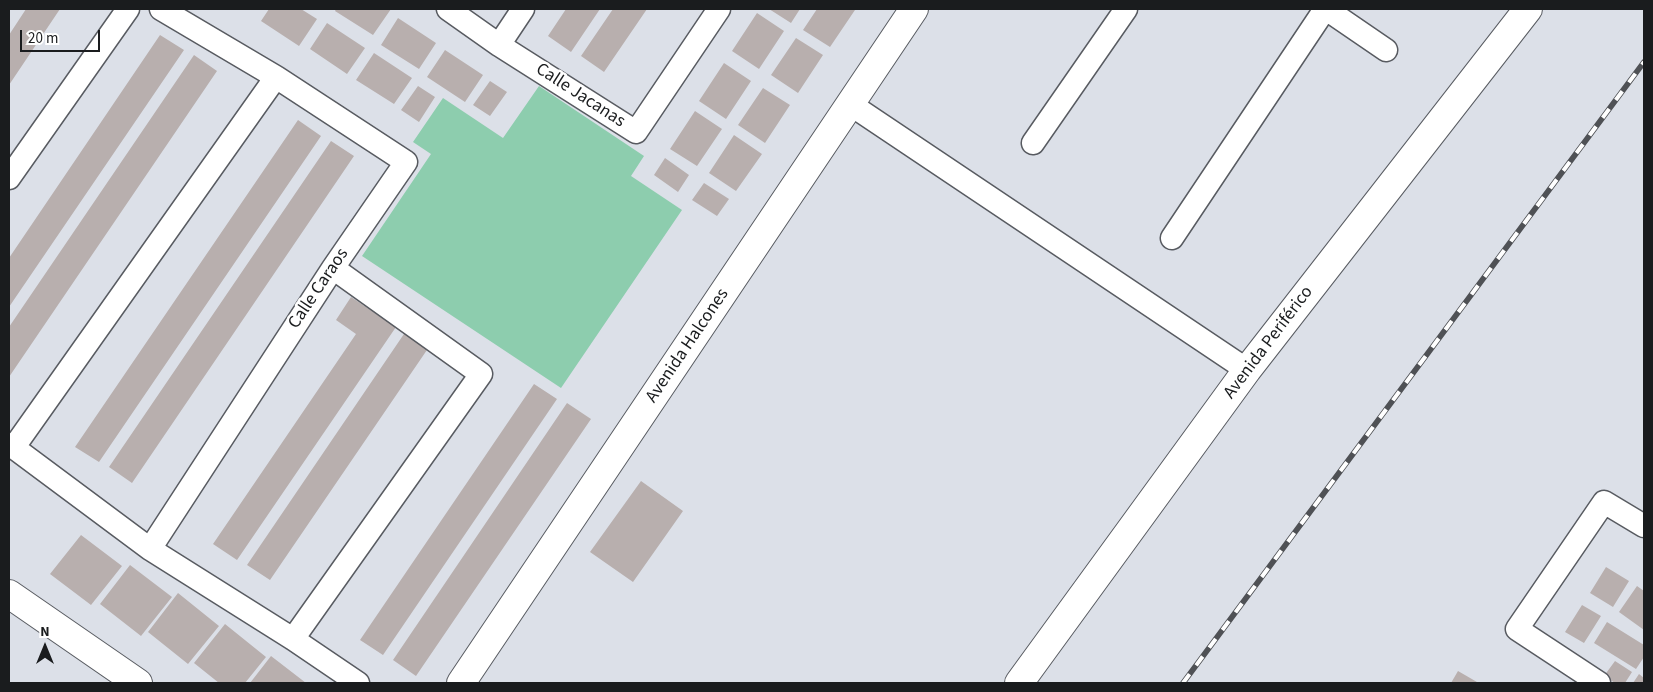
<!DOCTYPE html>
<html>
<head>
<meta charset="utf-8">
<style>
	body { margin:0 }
	#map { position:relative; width:1653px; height:692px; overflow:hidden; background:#dce0e8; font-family:"Source Sans 3",sans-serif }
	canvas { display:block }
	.frame { position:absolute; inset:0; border:10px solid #1a1c1e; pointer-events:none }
	.north { position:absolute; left:20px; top:622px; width:50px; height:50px; -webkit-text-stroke:4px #fff; paint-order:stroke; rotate:0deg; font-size:14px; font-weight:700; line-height:20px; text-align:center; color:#1a1c1e }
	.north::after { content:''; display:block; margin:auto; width:18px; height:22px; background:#1a1c1e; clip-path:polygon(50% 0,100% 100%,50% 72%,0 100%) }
	.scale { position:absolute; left:20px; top:30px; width:80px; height:22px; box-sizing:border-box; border:2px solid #1a1c1e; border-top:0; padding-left:6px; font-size:15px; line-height:18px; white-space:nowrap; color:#1a1c1e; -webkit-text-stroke:4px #fff; paint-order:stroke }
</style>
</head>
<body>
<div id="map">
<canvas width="1653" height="692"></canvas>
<div class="frame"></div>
<div class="north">N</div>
<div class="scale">20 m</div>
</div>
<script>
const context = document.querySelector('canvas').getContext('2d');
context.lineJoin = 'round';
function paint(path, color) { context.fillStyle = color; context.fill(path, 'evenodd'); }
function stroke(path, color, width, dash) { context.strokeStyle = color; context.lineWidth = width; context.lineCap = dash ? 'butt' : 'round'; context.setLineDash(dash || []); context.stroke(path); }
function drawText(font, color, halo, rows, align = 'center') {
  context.font = font + ' "Source Sans 3",sans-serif'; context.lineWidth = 5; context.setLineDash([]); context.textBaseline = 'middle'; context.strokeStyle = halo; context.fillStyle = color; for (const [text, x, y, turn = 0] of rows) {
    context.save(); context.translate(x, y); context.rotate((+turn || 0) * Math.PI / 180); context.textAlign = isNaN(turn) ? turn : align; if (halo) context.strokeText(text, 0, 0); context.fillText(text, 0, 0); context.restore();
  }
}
const green = new Path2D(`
	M 539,86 L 644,156 L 631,176 L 682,210 L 561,388 L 362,256 L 431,154 L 413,142 L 443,98 L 503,138 Z`);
const building = new Path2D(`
	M 26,9 L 60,9 L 9,85 L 9,35 Z
	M 269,9 L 301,9 L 317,19 L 299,46 L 261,21 Z
	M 336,9 L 391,9 L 373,35 L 335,11 Z
	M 566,9 L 600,9 L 571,52 L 548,36 Z
	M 613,9 L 647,9 L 604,72 L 581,56 Z
	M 769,9 L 800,9 L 791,23 Z
	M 817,9 L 853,9 L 855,10 L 830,47 L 803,30 Z
	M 757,13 L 784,31 L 759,69 L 732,51 Z
	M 398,18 L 436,43 L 419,69 L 381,45 Z
	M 327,23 L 365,48 L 347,74 L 310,49 Z
	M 160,35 L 184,50 L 9,307 L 9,258 Z
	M 796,38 L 823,55 L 798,93 L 771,75 Z
	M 445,50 L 483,75 L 465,102 L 427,77 Z
	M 374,53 L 412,78 L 394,104 L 356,80 Z
	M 194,55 L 217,71 L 9,377 L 9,327 Z
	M 724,63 L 751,81 L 726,119 L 699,101 Z
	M 490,81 L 507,92 L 490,116 L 473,105 Z
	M 418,86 L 435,97 L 419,122 L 401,110 Z
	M 763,88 L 790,105 L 765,143 L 738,125 Z
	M 695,111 L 722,129 L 697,166 L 670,149 Z
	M 298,120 L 321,136 L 99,462 L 75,447 Z
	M 734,135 L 762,154 L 736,191 L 709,173 Z
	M 331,141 L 354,156 L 132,483 L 109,467 Z
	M 665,158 L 689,175 L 678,192 L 654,175 Z
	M 704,183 L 729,199 L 717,216 L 692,200 Z
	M 351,297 L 396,327 L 237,560 L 213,544 L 356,334 L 336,320 Z
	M 406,331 L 429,347 L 270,580 L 247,565 Z
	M 534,384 L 557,399 L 383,655 L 360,640 Z
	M 567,403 L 591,419 L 416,676 L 393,660 Z
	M 641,481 L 683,511 L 633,582 L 590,552 Z
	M 81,535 L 122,566 L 91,605 L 50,574 Z
	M 130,565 L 172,597 L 141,636 L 100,604 Z
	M 1606,567 L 1629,581 L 1613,607 L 1590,593 Z
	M 1637,586 L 1644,591 L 1644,630 L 1619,612 Z
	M 178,593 L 219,626 L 188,664 L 148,632 Z
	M 1582,605 L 1601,616 L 1584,643 L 1565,632 Z
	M 1607,622 L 1644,645 L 1644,657 L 1636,669 L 1594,643 Z
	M 225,624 L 266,657 L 245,683 L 219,683 L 194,663 Z
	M 271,656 L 306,683 L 250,683 Z
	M 1615,661 L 1632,672 L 1625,683 L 1615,683 L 1604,676 Z
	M 1458,671 L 1477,682 L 1476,683 L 1451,683 Z
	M 1639,674 L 1644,678 L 1644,683 L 1633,683 Z`);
const minor = new Path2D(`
	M 448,9 L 499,45 L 636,132 L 719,9
	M 1326,9 L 1386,50
	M 499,45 L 523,9
	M 850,104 L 1247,370
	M 1033,143 L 1126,9
	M 9,178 L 128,9
	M 1172,238 L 1325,9
	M 9,444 L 150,549 L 293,639 L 358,683
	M 14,447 L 276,77
	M 150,549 L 333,268 L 406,162 L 276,77 L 161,9
	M 293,639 L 481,374 L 333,268
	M 1599,683 L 1517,629 L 1604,502 L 1644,526`);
const secondary = new Path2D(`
	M 9,594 L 138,683
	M 461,683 L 914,9
	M 1019,683 L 1247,370 L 1528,9`);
const rail = new Path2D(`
	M 1183,683 L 1644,62`);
const streetNames = [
	["Calle Jacanas",580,96,33],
	["Calle Caraos",319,289,-56],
	["Avenida Periférico",1269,343,-53],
	["Avenida Halcones",688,346,-56]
];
paint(green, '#8dcdae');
paint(building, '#b8afae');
stroke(minor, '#585b61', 25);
stroke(secondary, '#585b61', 30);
stroke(minor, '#fff', 22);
stroke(secondary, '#fff', 28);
stroke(rail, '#4f5155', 5.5);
stroke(rail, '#fff', 4, [11]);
drawText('18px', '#1a1c1e', '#fff', streetNames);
</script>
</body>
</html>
